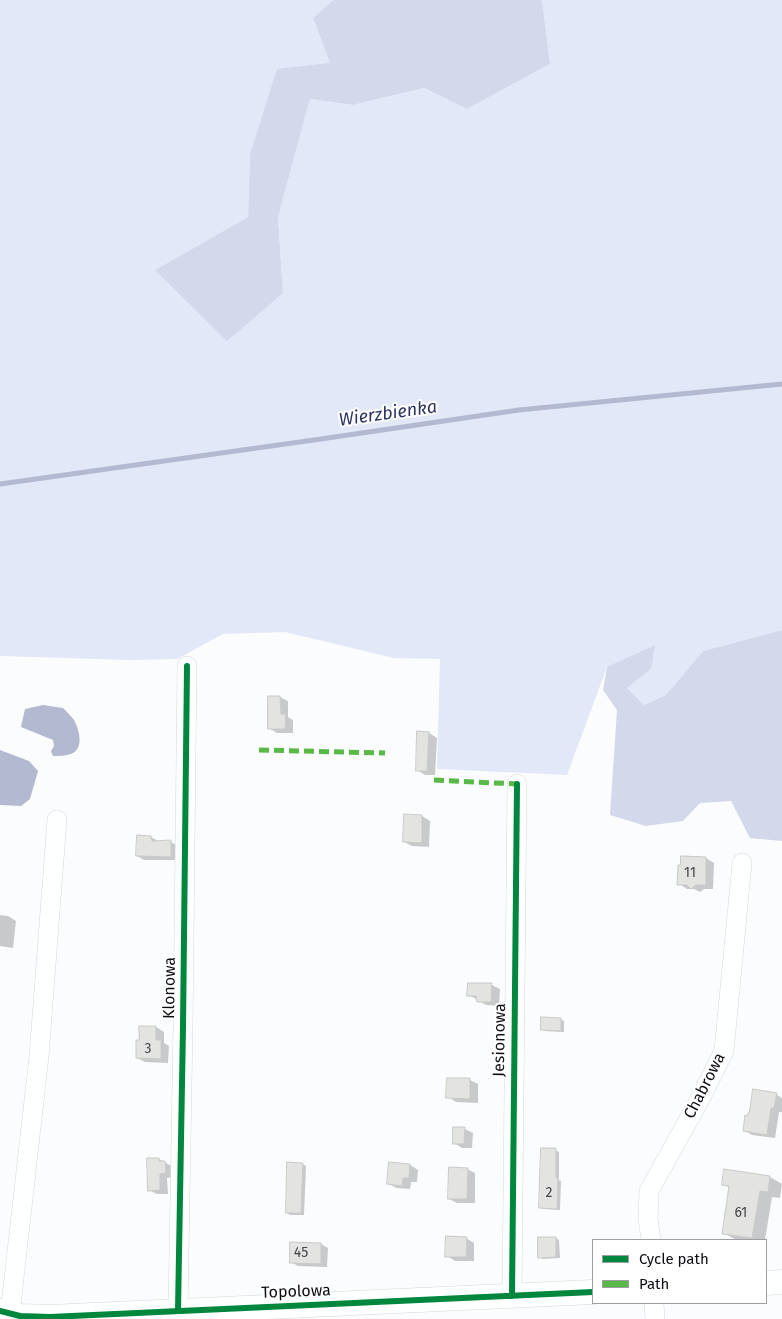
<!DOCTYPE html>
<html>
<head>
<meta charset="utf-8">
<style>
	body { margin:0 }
	#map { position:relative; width:782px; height:1319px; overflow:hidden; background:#fbfcfd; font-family:"Fira Sans",sans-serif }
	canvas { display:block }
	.legend { position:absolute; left:592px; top:1239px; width:175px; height:65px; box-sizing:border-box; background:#fff; border:1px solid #9e9fa1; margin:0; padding:6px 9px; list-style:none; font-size:15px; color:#0d0e13 }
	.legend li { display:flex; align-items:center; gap:10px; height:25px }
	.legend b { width:25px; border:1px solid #9e9fa1 }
</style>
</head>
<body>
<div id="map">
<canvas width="782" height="1319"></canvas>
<ul class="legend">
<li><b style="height:6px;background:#00873e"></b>Cycle path</li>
<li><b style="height:6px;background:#58b947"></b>Path</li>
</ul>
</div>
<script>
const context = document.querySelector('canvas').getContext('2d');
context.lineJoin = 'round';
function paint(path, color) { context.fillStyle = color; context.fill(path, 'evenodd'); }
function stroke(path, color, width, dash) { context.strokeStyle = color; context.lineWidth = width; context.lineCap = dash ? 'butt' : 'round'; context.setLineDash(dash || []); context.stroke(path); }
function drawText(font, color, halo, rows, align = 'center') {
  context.font = font + ' "Fira Sans",sans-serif'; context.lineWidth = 4; context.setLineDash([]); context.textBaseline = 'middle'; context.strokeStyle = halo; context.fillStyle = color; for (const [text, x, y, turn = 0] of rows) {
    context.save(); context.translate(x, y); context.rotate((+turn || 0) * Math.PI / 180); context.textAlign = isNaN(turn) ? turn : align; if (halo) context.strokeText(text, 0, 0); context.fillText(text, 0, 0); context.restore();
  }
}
const green = new Path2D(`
	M 0,0 L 333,0 L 313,18 L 330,63 L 250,155 L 248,217 L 155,270 L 283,293 L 278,217 L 310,99 L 353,105 L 424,88 L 467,109 L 550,64 L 542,0 L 782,0 L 782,630 L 703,651 L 666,695 L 644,705 L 627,688 L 651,669 L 607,667 L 567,775 L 437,769 L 440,659 L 394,658 L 285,632 L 223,634 L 177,659 L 129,660 L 0,656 Z`);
const forest = new Path2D(`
	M 333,0 L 542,0 L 550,64 L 467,109 L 424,88 L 353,105 L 310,99 L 278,217 L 283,293 L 227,341 L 155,270 L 248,217 L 250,155 L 277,69 L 330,63 L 313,18 Z
	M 782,630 L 782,841 L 750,838 L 731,801 L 700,803 L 683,821 L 646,826 L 610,815 L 617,710 L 603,690 L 607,667 L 655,645 L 651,669 L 627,688 L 644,705 L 666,695 L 703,651 Z`);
const water = new Path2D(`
	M 43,705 L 63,708 C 67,712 71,716 74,720 C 79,729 84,747 73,753 C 67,756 59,756 53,756 L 51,751 L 54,746 L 53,740 L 21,727 L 25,709 Z
	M 0,750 L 29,761 L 38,771 L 30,799 L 21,806 L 0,805 Z`);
const shadow = new Path2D(`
	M 269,697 L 280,697 L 288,701 L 288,717 L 293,720 L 293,733 L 277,733 L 269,728 Z
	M 429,733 L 437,738 L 435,775 L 425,775 L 417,770 Z
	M 422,816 L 430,821 L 429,847 L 412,846 L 404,842 Z
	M 151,837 L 158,841 L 171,842 L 178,846 L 178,860 L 144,860 L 137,856 Z
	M 706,858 L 714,863 L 713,889 L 704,889 L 700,892 L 694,889 L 687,889 L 679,884 Z
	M 0,915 L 8,916 L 16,921 L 13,948 L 0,946 Z
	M 492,985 L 500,989 L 499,1006 L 486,1005 L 469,995 Z
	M 561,1019 L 564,1021 L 564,1032 L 545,1031 L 542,1029 Z
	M 156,1027 L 164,1032 L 164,1043 L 169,1046 L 168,1063 L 145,1062 L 137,1058 L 140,1041 Z
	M 448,1079 L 470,1080 L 478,1084 L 478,1103 L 456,1102 L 448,1097 Z
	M 777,1095 L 782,1098 L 782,1112 L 779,1112 L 775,1138 L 752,1135 L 744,1130 L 748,1117 Z
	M 465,1129 L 473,1133 L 472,1148 L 462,1148 L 454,1143 Z
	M 555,1150 L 559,1152 L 559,1180 L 561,1181 L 560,1210 L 544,1209 L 541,1207 Z
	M 149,1159 L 159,1159 L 173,1167 L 173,1177 L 167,1178 L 168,1194 L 157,1194 L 149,1190 Z
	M 302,1164 L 306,1166 L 304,1215 L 290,1215 L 287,1213 Z
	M 410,1165 L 418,1170 L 417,1182 L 411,1182 L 410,1189 L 396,1188 L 388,1183 Z
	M 467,1169 L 475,1173 L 475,1203 L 457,1203 L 449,1199 Z
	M 770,1177 L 782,1184 L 780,1198 L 772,1197 L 765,1240 L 736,1240 L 724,1233 L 730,1188 L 723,1184 Z
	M 466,1238 L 474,1243 L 474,1261 L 455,1261 L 447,1256 Z
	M 556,1238 L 559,1240 L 560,1258 L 543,1259 L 539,1257 Z
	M 321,1244 L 328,1248 L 327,1267 L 298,1266 L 291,1262 Z`);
const stream = new Path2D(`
	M 0,484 L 314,440 L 519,410 L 782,384`);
const building = new Path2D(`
	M 268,696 L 280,696 L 281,714 L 286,714 L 285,729 L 268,729 Z
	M 417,731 L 429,732 L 427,771 L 416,771 Z
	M 404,814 L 422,815 L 422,843 L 403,842 Z
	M 137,835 L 151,836 L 152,841 L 171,840 L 171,857 L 136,856 Z
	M 681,856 L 706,857 L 706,885 L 696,885 L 691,889 L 687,885 L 677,885 L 678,865 L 680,865 Z
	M 468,983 L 492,983 L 491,1002 L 477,1002 L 476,996 L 467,996 Z
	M 541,1017 L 561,1018 L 561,1031 L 541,1030 Z
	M 139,1026 L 156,1026 L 156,1040 L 161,1040 L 161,1059 L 136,1058 L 136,1040 L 139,1040 Z
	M 447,1078 L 470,1078 L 470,1099 L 446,1098 Z
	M 753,1089 L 777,1093 L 774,1108 L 771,1108 L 767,1135 L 743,1131 L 745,1115 L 747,1116 L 748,1113 L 749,1113 Z
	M 453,1127 L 465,1127 L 464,1144 L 453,1144 Z
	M 541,1148 L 556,1148 L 556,1178 L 558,1178 L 557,1209 L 539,1208 Z
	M 147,1158 L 159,1158 L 159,1161 L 165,1161 L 166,1173 L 160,1174 L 160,1190 L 148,1191 Z
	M 287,1162 L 303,1163 L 301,1213 L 286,1213 Z
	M 389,1162 L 410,1164 L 409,1178 L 403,1178 L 402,1186 L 387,1184 Z
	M 449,1167 L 468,1168 L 467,1199 L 448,1199 Z
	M 724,1169 L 770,1176 L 768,1192 L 760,1191 L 752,1238 L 722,1234 L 729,1186 L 722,1185 Z
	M 446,1236 L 467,1237 L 466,1257 L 445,1257 Z
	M 538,1237 L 556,1237 L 556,1257 L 538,1258 Z
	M 290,1242 L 321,1243 L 321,1264 L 290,1263 Z`);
const minor = new Path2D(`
	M 651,1240 L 648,1218 L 649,1191 L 700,1099 L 724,1051 L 742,863
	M 512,1296 L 517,784
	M 654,1303 L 655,1319
	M 178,1310 L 183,1027 L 187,666
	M 10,1314 L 39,1056 L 57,820`);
const tertiary = new Path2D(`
	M 766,1283 L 782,1282
	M 0,1311 L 20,1316 L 50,1317 L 593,1292`);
const quiet = new Path2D(`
	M 259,750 L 385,753
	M 434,780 L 517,784`);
const cycleway = new Path2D(`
	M 512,1296 L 517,784
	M 178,1310 L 183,1027 L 187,666
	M 0,1311 L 20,1316 L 50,1317 L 593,1292`);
const numberNames = [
	["11",690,873],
	["3",148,1049],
	["2",549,1193],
	["61",741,1213],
	["45",301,1253]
];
const streetNames = [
	["Klonowa",170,988,-89],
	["Jesionowa",500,1040,-89],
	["Chabrowa",705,1086,-63],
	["Topolowa",296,1292,-2]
];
const waterNames = [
	["Wierzbienka",388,414,-8]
];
paint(green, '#e3e8f8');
paint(forest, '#d3d8eb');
paint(water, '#b3b9d0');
paint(shadow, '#0003');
stroke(stream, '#b3b9d0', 5);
paint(building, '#e3e4e2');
stroke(building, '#c8cac7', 1);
stroke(minor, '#d5d7da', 20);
stroke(tertiary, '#d5d7da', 25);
stroke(minor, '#feffff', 19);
stroke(tertiary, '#feffff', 24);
stroke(quiet, '#58b947', 5, [10, 5]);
stroke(cycleway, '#00873e', 6);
drawText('14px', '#454649', null, numberNames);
drawText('16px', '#0d0e13', '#fff', streetNames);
drawText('italic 18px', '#2c3461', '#fff', waterNames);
</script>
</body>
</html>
